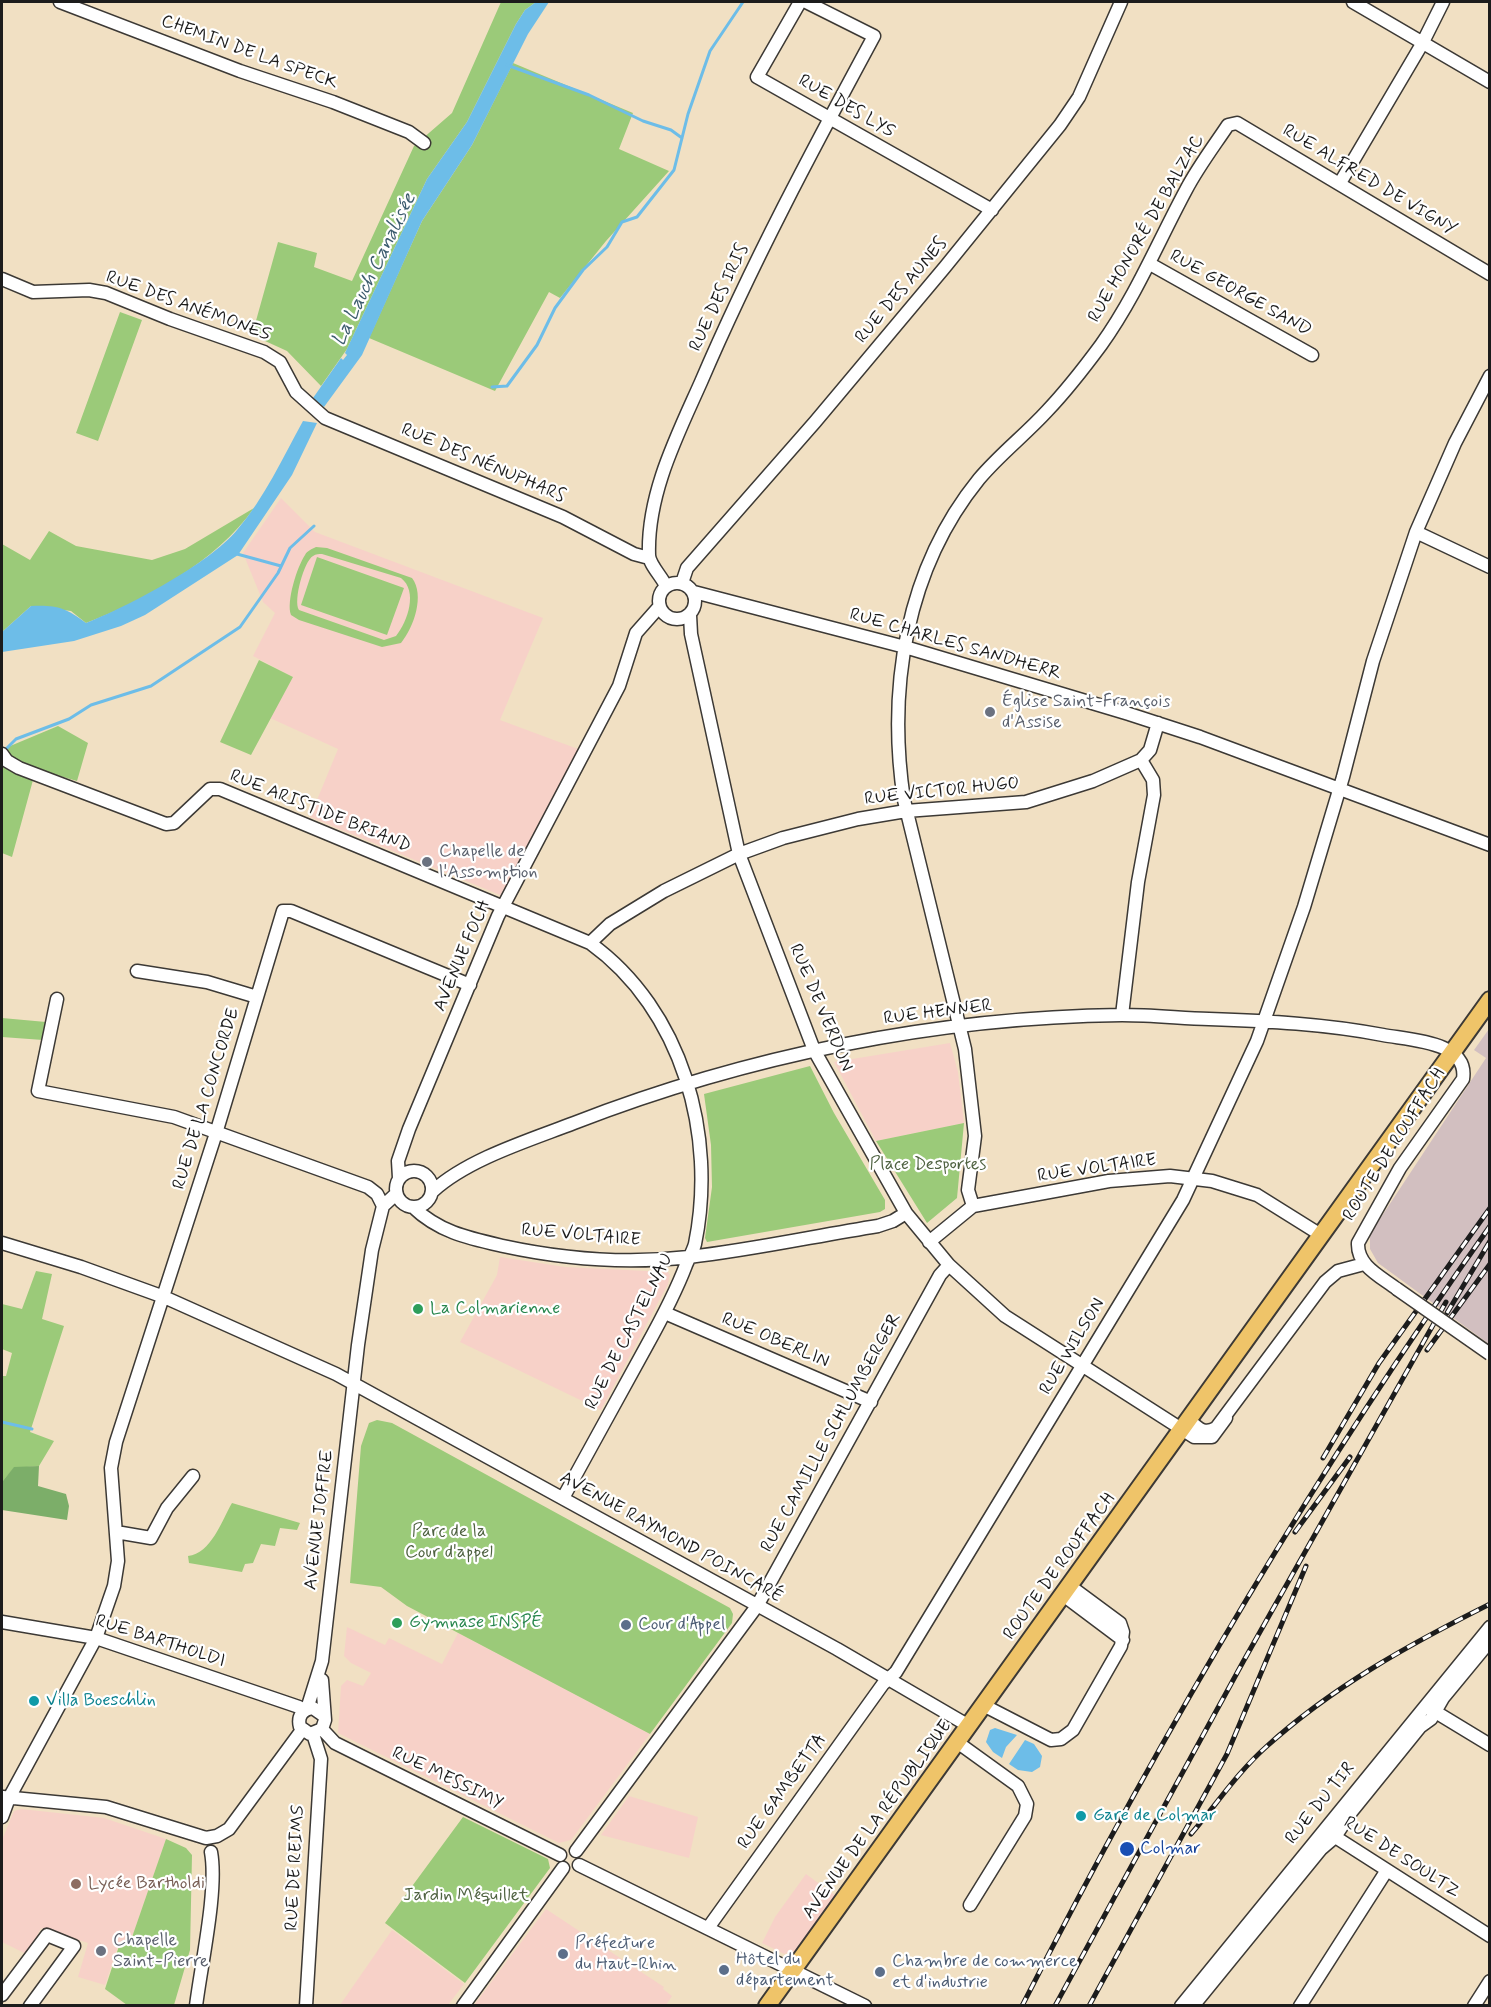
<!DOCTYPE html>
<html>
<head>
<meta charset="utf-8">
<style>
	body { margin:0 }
	#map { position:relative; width:1491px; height:2007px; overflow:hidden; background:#f1e0c3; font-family:Mynerve,sans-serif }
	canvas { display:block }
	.frame { position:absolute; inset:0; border:3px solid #1c1c1c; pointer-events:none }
</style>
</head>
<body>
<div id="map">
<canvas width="1491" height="2007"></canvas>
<div class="frame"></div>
</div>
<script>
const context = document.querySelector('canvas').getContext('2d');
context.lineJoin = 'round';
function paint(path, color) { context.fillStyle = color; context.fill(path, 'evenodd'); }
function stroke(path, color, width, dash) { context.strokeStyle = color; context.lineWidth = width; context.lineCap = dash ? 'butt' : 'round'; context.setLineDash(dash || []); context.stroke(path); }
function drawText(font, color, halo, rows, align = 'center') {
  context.font = font + ' Mynerve,sans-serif'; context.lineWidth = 4.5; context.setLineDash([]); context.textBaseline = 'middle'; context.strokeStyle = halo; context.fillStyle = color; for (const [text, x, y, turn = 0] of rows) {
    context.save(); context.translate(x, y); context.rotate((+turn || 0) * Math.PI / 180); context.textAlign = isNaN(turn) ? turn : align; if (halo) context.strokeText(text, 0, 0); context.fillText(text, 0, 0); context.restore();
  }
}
const built = new Path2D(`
	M 281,498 L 315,532 L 543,618 L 500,720 L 578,749 L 505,897 L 310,817 L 338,749 L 270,718 L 293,677 L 253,656 L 275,613 L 263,602 L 243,553 Z
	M 950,1043 L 958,1072 L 964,1123 L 876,1141 L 834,1062 Z
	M 500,1257 L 565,1267 L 668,1272 L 670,1275 L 668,1284 L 601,1410 L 460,1342 L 497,1275 Z
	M 347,1627 L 385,1645 L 389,1638 L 442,1664 L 458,1633 L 650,1734 L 571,1840 L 559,1843 L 338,1733 L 341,1686 L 347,1680 L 363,1686 L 371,1673 L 351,1663 L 344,1656 Z
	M 629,1796 L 698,1817 L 689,1858 L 601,1835 Z
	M 21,1809 L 104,1818 L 166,1839 L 130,1943 L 118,1946 L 105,1985 L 78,1977 L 88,1943 L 41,1928 L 28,1955 L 2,1942 L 2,1840 L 14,1811 Z
	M 806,1874 L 836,1896 L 796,1951 L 784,1954 L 762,1943 L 775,1917 Z
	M 546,1909 L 664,1987 L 663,1989 L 672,1996 L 666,2005 L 474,2005 Z
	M 392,1930 L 464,1984 L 448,2005 L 340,2005 Z`);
const industrial = new Path2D(`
	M 1489,1029 L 1489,1344 L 1378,1263 L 1370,1249 L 1370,1234 L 1486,1058 L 1474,1050 Z`);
const green = new Path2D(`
	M 501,2 L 536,2 L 525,10 L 516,24 L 467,122 L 427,179 L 347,349 L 321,386 L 287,351 L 252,335 L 278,242 L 317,253 L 314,267 L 352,281 L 414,146 L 452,113 Z
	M 513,63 L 633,113 L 619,149 L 669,171 L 606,241 L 560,298 L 549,292 L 495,391 L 369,338 L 422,221 L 472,145 Z
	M 120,312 L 142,320 L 98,441 L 76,433 Z
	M 254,508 C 216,562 146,600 86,623 L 71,611 L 31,606 L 2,632 L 2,544 L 30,560 L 49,531 L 76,546 L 152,560 L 185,549 Z
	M 316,547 L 327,548 L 412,578 C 425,595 414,627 401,643 L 382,647 L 299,620 L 291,615 C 286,602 297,567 305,555 C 307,551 312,549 316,547 ZM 322,554 L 401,578 C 418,591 408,621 396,636 L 384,640 L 299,610 C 293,601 304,561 313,556 C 316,554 319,554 322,554 Z
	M 317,557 L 404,588 L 387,635 L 301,605 Z
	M 259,660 L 293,677 L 251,755 L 220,742 Z
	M 58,726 L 88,743 L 77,781 L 36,769 L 12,857 L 2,853 L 3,749 Z
	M 2,1018 L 46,1022 L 43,1040 L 2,1037 Z
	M 810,1066 L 834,1113 L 885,1200 L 885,1209 L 880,1212 L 707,1242 L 705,1238 L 712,1187 L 711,1145 L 704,1094 Z
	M 964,1123 L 957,1198 L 927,1223 L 876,1141 Z
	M 36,1271 L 52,1274 L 42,1319 L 64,1326 L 30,1432 L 54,1441 L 39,1466 L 14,1468 L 2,1482 L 2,1376 L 6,1376 L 12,1353 L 2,1349 L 2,1304 L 22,1309 Z
	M 377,1420 L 392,1423 L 730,1608 L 733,1614 L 732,1623 L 650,1734 L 407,1606 L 381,1587 L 350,1583 L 361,1446 L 369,1423 Z
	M 232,1503 L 300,1523 L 297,1530 L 280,1528 L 275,1546 L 261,1544 L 253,1563 L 245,1564 L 242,1572 L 189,1563 L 188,1556 C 211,1554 222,1520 232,1503 Z
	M 463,1817 L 548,1859 L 550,1868 L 465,1983 L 385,1923 Z
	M 166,1839 L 186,1848 L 192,1855 L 190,1950 L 174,2005 L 127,2005 L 105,1989 L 119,1946 L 130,1943 Z`);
const forest = new Path2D(`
	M 39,1466 L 38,1486 L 66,1494 L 69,1506 L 67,1520 L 2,1510 L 2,1482 L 14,1467 Z`);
const water = new Path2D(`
	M 536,2 L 549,2 L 528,34 L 472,145 L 422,221 L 362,355 L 324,407 L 313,398 L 341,358 L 343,360 L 347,355 L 345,353 L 427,179 L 467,122 L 516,24 L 525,10 Z
	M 303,421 L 317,423 L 292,475 L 238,555 L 145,615 L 121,626 L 74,641 L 2,652 L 2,632 L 31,606 C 56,605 65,607 86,623 C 127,607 209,564 237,530 C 265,497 282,459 303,421 Z
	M 995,1728 L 1017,1735 L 1006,1747 L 1002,1758 L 993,1752 L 986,1742 L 990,1730 Z
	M 1025,1740 L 1034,1744 L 1042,1756 L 1040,1767 L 1032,1772 L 1018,1770 L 1009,1764 Z`);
const stream = new Path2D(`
	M 507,65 L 589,95 L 643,121 L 671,130 L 682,138
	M 492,387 L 507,386 L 537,345 L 555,308 L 583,270 L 607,247 L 622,222 L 637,217 L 674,170 L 688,114 L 710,51 L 743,2
	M 237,554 L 281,566
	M 4,751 L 16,739 L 69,719 L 91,705 L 151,686 L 240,627 L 278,573 L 290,548 L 314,526
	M 2,1422 L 32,1429`);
const minor = new Path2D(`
	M 60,2 L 240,71 L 333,102 L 409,132 L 424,143
	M 800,2 L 757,77 L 992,210
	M 1353,2 L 1490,82
	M 1340,183 L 1422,44 L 1443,2
	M 1150,264 L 1312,355
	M 2,279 L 33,292 L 89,290 L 106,293 L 170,319 L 264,352 L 280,362 L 296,392 L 325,418 L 563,517 L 634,554 L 649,558
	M 1416,532 L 1490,567
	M659 601a18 18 0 1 1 36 0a18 18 0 1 1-36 0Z
	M 682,583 L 687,568 L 815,422 L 945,267 L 1060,125 L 1079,97 L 1121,2
	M 666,586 C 662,577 649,564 649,555 C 647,494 677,436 701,382 C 752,263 813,149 874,36 L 806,2
	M 694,592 L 905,647 L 1129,714 L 1200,737 L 1490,845
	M 690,615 L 691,634 L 739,854 L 814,1050 L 906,1213 L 949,1265 L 1005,1316 L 1194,1437 L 1212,1437 L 1226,1418
	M 2,754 L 7,761 L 19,768 L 166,824 L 174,823 L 210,789 L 220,789 L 590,943 C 683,1010 717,1136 695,1244 C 693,1251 689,1258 686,1265 C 675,1294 661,1320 646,1347 C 618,1397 591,1448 563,1498
	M 590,943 L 610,924 L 664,891 L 739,854 L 783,838 L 858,819 L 906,811 L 1026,802 L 1093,781 L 1141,760 L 1150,750 L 1158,723
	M 137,971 L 207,982 L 257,997
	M 57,999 L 38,1091 L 174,1117 L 368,1187 L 377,1194 L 383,1206
	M 1122,1015 L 1138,882 L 1154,795 L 1153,780 L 1141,760
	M396 1189a18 18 0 1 1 36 0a18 18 0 1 1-36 0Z
	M 399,1178 L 398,1161 L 409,1129 L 498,916 L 619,686 L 636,633 L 659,607
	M 433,1191 C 468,1159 530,1140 574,1123 C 746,1056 937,1017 1122,1015 C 1151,1015 1180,1018 1209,1019 C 1267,1021 1326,1024 1383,1035 C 1409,1040 1469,1041 1463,1079 L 1400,1168 L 1358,1243 C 1357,1266 1380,1276 1397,1289
	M 973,1206 L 1109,1181 L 1170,1176 L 1212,1181 L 1257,1195 L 1321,1235
	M 413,1207 C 439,1232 468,1238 503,1246 C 563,1259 628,1264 689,1257 C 752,1250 815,1236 878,1226 L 893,1221 L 906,1213
	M 929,1242 L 973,1206 L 968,1190 L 975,1136 L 965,1049 L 904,800 C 887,688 906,569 979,479 C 1000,454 1025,435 1047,411 C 1066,391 1084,368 1101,345 C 1136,296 1158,242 1186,190 C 1198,167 1214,146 1228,125 L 1237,123 L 1490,274
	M 2,1243 L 81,1267 L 164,1297 L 336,1374 L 837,1649 L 969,1726
	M 665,1313 L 871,1402
	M 1189,1420 C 1198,1428 1204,1435 1216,1428 L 1325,1282 L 1338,1271 L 1364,1264
	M 116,1532 L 151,1538 L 167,1508 L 193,1476
	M 1063,1595 L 1123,1640
	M 2,1622 L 96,1638 L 299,1707 L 303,1712
	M 322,1680 L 325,1720 L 322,1729 L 310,1734 L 300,1727 C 297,1716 303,1709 313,1708 L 323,1715
	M 985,1706 L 1051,1740 L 1061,1739 L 1073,1730 L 1121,1646 L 1123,1632 L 1120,1623 L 1070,1586
	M 1429,1708 L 1490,1745
	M 307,1709 L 322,1661 L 358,1345 L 372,1250 L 383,1206 L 396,1194
	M 322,1729 L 335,1743 L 560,1855
	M 957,1742 L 1018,1786 L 1027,1804 L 1025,1816 L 970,1905
	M 3,1797 L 106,1807 L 206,1838
	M 2,1817 L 9,1798 L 96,1638 L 114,1586 L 118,1561 L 111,1468 L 116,1442 L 217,1130 L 283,911 L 291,911 L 470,985
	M 1329,1833 L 1490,1936
	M 206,1838 L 217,1836 L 229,1829 L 302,1730
	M 576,1851 L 757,1606 L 940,1275 L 949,1265
	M 579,1865 L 865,2006
	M 708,1928 L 883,1684 L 896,1672 L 1183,1200 L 1257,1041 L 1304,907 L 1343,777 L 1373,661 L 1416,532 L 1455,443 L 1490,376
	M 2,1995 L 47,1935 L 74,1946 L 30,2006
	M 196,2006 C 201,1965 218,1890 211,1852
	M 306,2006 L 321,1759 L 313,1734
	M 463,2006 L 563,1868
	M 1181,2006 L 1490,1627
	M 1193,2006 L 1321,1849 L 1335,1837 L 1352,1811 L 1420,1727 L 1431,1719 L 1443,1698 L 1490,1641
	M 1300,2006 L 1387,1870
	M 1474,2006 L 1490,1981`);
const major = new Path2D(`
	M 767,2006 L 1490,1000`);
const rail = new Path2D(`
	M 1447,1313 L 1490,1241
	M 1427,1350 L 1490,1264
	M 1323,1458 L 1379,1363 L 1490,1208
	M 1295,1532 L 1350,1457
	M 1191,1834 C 1216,1805 1237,1773 1266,1747 C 1332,1687 1410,1644 1490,1604
	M 1022,2006 C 1160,1735 1314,1474 1490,1226
	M 1055,2006 L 1243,1662 L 1446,1302
	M 1089,2006 L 1227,1754 L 1306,1566`);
const minorBridge = new Path2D(`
	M 1397,1289 L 1490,1354`);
const markers = [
	[990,712,6,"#6b7280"],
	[427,862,6,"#6b7280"],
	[418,1309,6,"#2e9e5b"],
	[397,1623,6,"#2e9e5b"],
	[626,1625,6,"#5c6f8a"],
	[34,1701,6,"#0f9aa8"],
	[1081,1816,6,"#0f9aa8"],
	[1127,1849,8,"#1a4fb4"],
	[76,1884,6,"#8d6e63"],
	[101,1951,6,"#6b7280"],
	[563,1954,6,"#5c6f8a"],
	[724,1970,6,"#5c6f8a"],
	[880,1972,6,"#5c6f8a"]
];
const streetNames = [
	["CHEMIN DE LA SPECK",249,53,20],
	["RUE DES LYS",846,107,30],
	["RUE ALFRED DE VIGNY",1369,181,31],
	["RUE HONORÉ DE BALZAC",1147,229,-60],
	["RUE DES AUNES",902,291,-50],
	["RUE GEORGE SAND",1240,294,29],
	["RUE DES IRIS",720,298,-65],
	["RUE DES ANÉMONES",188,307,20],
	["RUE DES NÉNUPHARS",483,464,23],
	["RUE CHARLES SANDHERR",955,645,16],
	["RUE VICTOR HUGO",942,792,-6],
	["RUE ARISTIDE BRIAND",320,812,22],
	["AVENUE FOCH",463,956,-67],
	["RUE DE VERDUN",820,1008,67],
	["RUE HENNER",938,1013,-7],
	["RUE DE LA CONCORDE",207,1099,-73],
	["ROUTE DE ROUFFACH",1395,1145,-58],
	["RUE VOLTAIRE",1097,1169,-8],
	["RUE VOLTAIRE",581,1236,5],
	["RUE DE CASTELNAU",630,1332,-63],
	["RUE OBERLIN",775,1341,23],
	["RUE WILSON",1073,1347,-59],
	["RUE CAMILLE SCHLUMBERGER",832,1433,-61],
	["AVENUE JOFFRE",320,1520,-83],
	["AVENUE RAYMOND POINCARÉ",671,1538,29],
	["ROUTE DE ROUFFACH",1060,1567,-54],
	["RUE BARTHOLDI",160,1642,18],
	["RUE MESSIMY",447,1779,26],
	["RUE GAMBETTA",783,1792,-54],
	["RUE DU TIR",1321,1804,-51],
	["AVENUE DE LA RÉPUBLIQUE",878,1820,-54],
	["RUE DE SOULTZ",1401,1858,33],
	["RUE DE REIMS",296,1868,-87]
];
const worshipNames = [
	["Église Saint-François",1002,702],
	["d'Assise",1002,723],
	["Chapelle de",439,852],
	["l'Assomption",439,873],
	["Chapelle",113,1941],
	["Saint-Pierre",113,1962]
];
const parkNames = [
	["Place Desportes",928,1165],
	["Parc de la",449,1532],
	["Cour d'appel",449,1553],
	["Jardin Méquillet",466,1896]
];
const leisureNames = [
	["La Colmarienne",430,1309],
	["Gymnase INSPÉ",409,1623]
];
const serviceNames = [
	["Cour d'Appel",638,1625],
	["Préfecture",575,1944],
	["du Haut-Rhin",575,1965],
	["Hôtel du",736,1960],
	["département",736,1981],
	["Chambre de commerce",892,1962],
	["et d'industrie",892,1983]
];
const cultureNames = [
	["Villa Boeschlin",46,1701],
	["Gare de Colmar",1093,1816]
];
const transitNames = [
	["Colmar",1140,1849]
];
const educationNames = [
	["Lycée Bartholdi",88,1884]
];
const waterNames = [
	["La Lauch Canalisée",375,270,-64]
];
paint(built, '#f7d1c8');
paint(industrial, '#d2bfc0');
paint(green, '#9bca79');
paint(forest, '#7cae69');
paint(water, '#6dbde8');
stroke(stream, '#6dbde8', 3);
stroke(minor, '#3c3935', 15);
stroke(major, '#3c3935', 20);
stroke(minor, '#fff', 12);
stroke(major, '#efc469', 16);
stroke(rail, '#1c1c1c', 5);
stroke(rail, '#fff', 3, [9]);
stroke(minorBridge, '#3c3935', 15, []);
stroke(minorBridge, '#fff', 12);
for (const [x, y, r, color] of markers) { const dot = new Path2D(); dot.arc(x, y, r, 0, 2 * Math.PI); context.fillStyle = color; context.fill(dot); stroke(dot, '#fff', 2); }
drawText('18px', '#1c1c1c', '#fff', streetNames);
drawText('18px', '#5b616d', '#fff', worshipNames, 'left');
drawText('18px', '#4f6241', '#fff', parkNames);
drawText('18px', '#27864d', '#fff', leisureNames, 'left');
drawText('18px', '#4e5e75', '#fff', serviceNames, 'left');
drawText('18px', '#0d838f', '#fff', cultureNames, 'left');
drawText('18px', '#164399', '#fff', transitNames, 'left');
drawText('18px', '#785e54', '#fff', educationNames, 'left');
drawText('italic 20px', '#3c5c6e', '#fff', waterNames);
</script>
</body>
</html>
